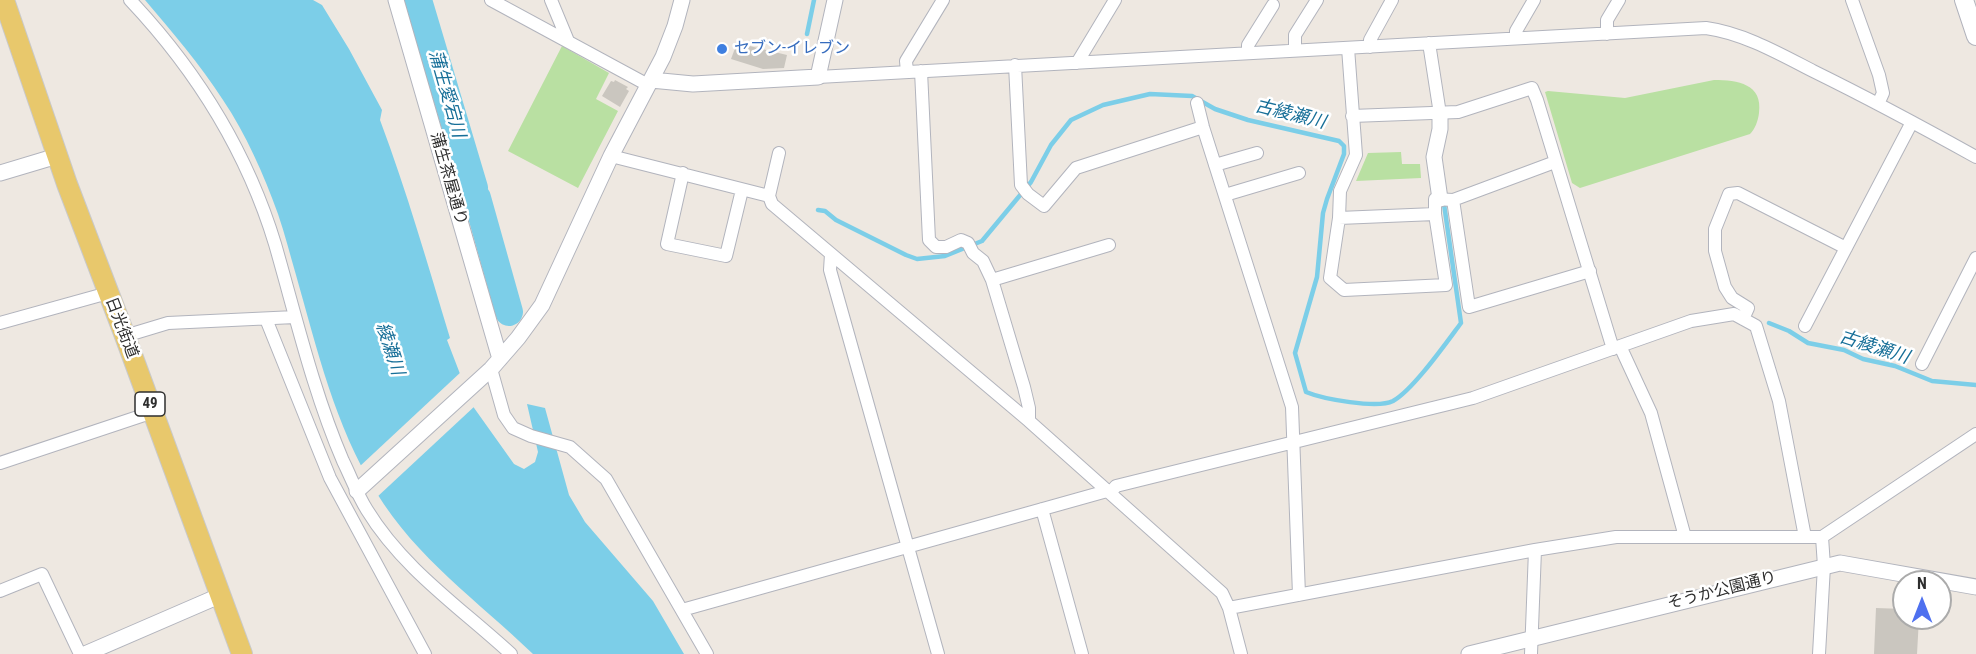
<!DOCTYPE html>
<html>
<head>
<meta charset="utf-8">
<style>
	body { margin:0 }
	#map { position:relative; width:1976px; height:654px; overflow:hidden; background:#eee8e1; font-family:"Roboto Condensed",sans-serif }
	canvas { display:block }
	.north { position:absolute; left:1892px; top:570px; width:60px; height:60px; box-sizing:border-box; background:#fff; border:2px solid #ababab; border-radius:50%; rotate:0deg; font-size:16px; font-weight:700; line-height:24px; text-align:center; color:#2e2e2e }
	.north::after { content:''; display:block; margin:auto; width:21px; height:27px; background:#4e70ef; clip-path:polygon(50% 0,100% 100%,50% 72%,0 100%) }
</style>
</head>
<body>
<div id="map">
<canvas width="1976" height="654"></canvas>
<div class="north">N</div>
</div>
<script>
const context = document.querySelector('canvas').getContext('2d');
context.lineJoin = 'round';
function paint(path, color) { context.fillStyle = color; context.fill(path, 'evenodd'); }
function stroke(path, color, width, dash) { context.strokeStyle = color; context.lineWidth = width; context.lineCap = dash ? 'butt' : 'round'; context.setLineDash(dash || []); context.stroke(path); }
function drawText(font, color, halo, rows, align = 'center') {
  context.font = font + ' "Roboto Condensed","Noto Sans JP",sans-serif'; context.lineWidth = 5; context.setLineDash([]); context.textBaseline = 'middle'; context.strokeStyle = halo; context.fillStyle = color; for (const [text, x, y, turn = 0] of rows) {
    context.save(); context.translate(x, y); context.rotate((+turn || 0) * Math.PI / 180); context.textAlign = isNaN(turn) ? turn : align; if (halo) context.strokeText(text, 0, 0); context.fillText(text, 0, 0); context.restore();
  }
}
const green = new Path2D(`
	M 562,46 L 609,73 L 596,99 L 618,111 L 578,188 L 508,151 Z
	M 1714,80 C 1738,80 1763,84 1759,113 C 1758,121 1755,129 1750,134 L 1580,188 L 1572,183 L 1545,92 L 1548,91 L 1625,98 Z
	M 1401,152 L 1402,164 L 1420,164 L 1421,178 L 1356,181 L 1368,153 Z`);
const water = new Path2D(`
	M 145,0 L 313,0 L 322,5 L 349,49 L 382,110 L 380,120 C 407,192 428,265 450,338 L 447,340 L 472,405 L 514,464 L 524,469 L 535,462 L 538,452 L 527,404 L 545,408 L 569,495 L 585,522 L 653,601 L 684,654 L 533,654 C 478,601 417,559 376,492 C 335,426 317,349 296,275 C 290,255 285,234 278,214 C 264,175 246,134 223,100 C 200,64 172,32 145,0 Z`);
const pier = new Path2D(`
	M 462,371 L 476,405 L 376,498 L 359,467 Z`);
const stream = new Path2D(`
	M 807,34 L 814,0
	M 818,210 L 825,211 L 836,220 L 906,255 L 917,259 L 945,256 L 982,241 L 1031,182 L 1051,145 L 1071,120 L 1103,105 L 1150,94 L 1192,96 L 1215,109 L 1248,120 L 1339,141 L 1344,146 L 1344,154 L 1327,199 L 1323,213 L 1317,277 L 1295,353 L 1306,392 C 1323,399 1377,409 1393,401 C 1413,390 1446,343 1461,323 L 1444,204
	M 1769,323 L 1789,331 L 1808,343 L 1844,350 L 1863,359 L 1895,366 L 1932,381 L 1976,385`);
const river = new Path2D(`
	M 418,0 L 474,188
	M 477,198 L 509,312`);
const building = new Path2D(`
	M 737,43 L 787,55 L 784,68 L 763,69 L 731,59 Z
	M 615,80 L 628,87 L 626,89 L 629,91 L 620,107 L 602,96 L 611,81 L 614,82 Z
	M 1876,608 L 1904,609 L 1904,618 L 1919,618 L 1917,654 L 1874,654 Z`);
const minor = new Path2D(`
	M 130,0 C 195,69 247,152 275,244 C 296,317 313,391 343,461 C 351,477 357,494 367,510 C 403,569 461,608 511,654
	M 491,0 L 648,85
	M 551,0 L 568,41
	M 1852,0 L 1879,75 L 1883,93 L 1878,104
	M 1607,34 L 1607,20 L 1619,0
	M 1516,38 L 1516,31 L 1534,0
	M 1429,43 L 1440,114
	M 1370,47 L 1370,40 L 1392,0
	M 1348,48 L 1356,155 L 1340,191 L 1339,218 L 1330,278 L 1344,290 L 1446,285 L 1435,214 L 1435,199 L 1453,200 L 1469,307 L 1590,271
	M 1295,50 L 1295,35 L 1317,0
	M 1248,53 L 1248,45 L 1273,5
	M 1077,63 L 1115,0
	M 1015,65 L 1021,185 L 1028,194 L 1044,206 L 1076,168 L 1203,127
	M 921,71 L 929,240 L 936,247 L 946,247 L 961,240 L 968,243 L 973,253 L 983,261 L 992,280 L 1024,387 L 1029,408 L 1029,421
	M 907,72 L 906,61 L 943,0
	M 818,77 L 1706,28 C 1743,33 1780,54 1813,71 C 1868,98 1922,127 1976,157
	M 1197,103 L 1203,127 L 1292,407 L 1299,595
	M 1352,116 L 1458,112 L 1532,88 L 1537,100 L 1613,349
	M 611,156 L 769,196 L 772,204 L 1029,421 L 1222,593 L 1229,608 L 1241,654
	M 1215,165 L 1257,153
	M 683,173 L 667,244 L 726,256 L 742,190
	M 1225,195 L 1299,173
	M 769,196 L 779,153
	M 1453,200 L 1555,162
	M 1339,218 L 1435,214
	M 831,254 L 830,270 L 938,654
	M 992,280 L 1109,245
	M 266,319 L 330,478 L 425,654
	M 1743,319 L 1748,308 L 1732,298 L 1725,287 L 1715,251 L 1715,229 L 1729,194 L 1738,193 L 1846,248
	M 0,323 L 108,293
	M 1805,326 L 1912,122
	M 125,336 L 168,323 L 295,317
	M 1620,346 L 1651,413 L 1685,537
	M 1922,364 L 1976,258
	M 491,369 L 504,415 L 513,428 L 531,436 L 570,447 L 606,479 L 707,654
	M 0,463 L 153,412
	M 1110,493 L 1116,486 L 1473,398 L 1691,321 L 1734,314 L 1756,326 L 1779,401 L 1805,537
	M 1042,509 L 1082,654
	M 0,591 L 42,574 L 80,654
	M 1229,608 L 1535,550 L 1616,537 L 1822,537 L 1976,434
	M 682,610 L 1107,491
	M 1531,654 L 1535,550
	M 1819,654 L 1824,566 L 1822,537`);
const tertiary = new Path2D(`
	M 396,0 L 500,359
	M 651,80 L 693,84 L 818,77 L 835,0
	M 1440,114 L 1440,129 L 1434,157 L 1440,199
	M 0,173 L 57,156
	M 357,491 L 491,369 L 518,338 L 542,305 L 611,156 L 663,57 L 675,26 L 682,0
	M 85,654 L 219,596
	M 1469,654 L 1840,563 L 1976,587`);
const secondary = new Path2D(`
	M 1964,0 L 1976,36`);
const primary = new Path2D(`
	M 4,0 L 67,184 L 125,336 L 242,654`);
const markers = [
	[722,49,6,"#3f7fe0"]
];
const shields = [
	[150,404,30]
];
const shieldNames = [
	["49",150,404]
];
const shopNames = [
	["セブン-イレブン",734,49]
];
const streetNames = [
	["蒲生茶屋通り",448,179,74],
	["日光街道",121,328,69],
	["そうか公園通り",1722,591,-14]
];
const waterNames = [
	["蒲生愛宕川",446,94,74],
	["古綾瀬川",1290,115,14],
	["古綾瀬川",1874,348,18],
	["綾瀬川",389,349,72]
];
paint(green, '#b9e0a2');
paint(water, '#7ccee8');
paint(pier, '#eee8e1');
stroke(stream, '#7ccee8', 4.5);
stroke(river, '#7ccee8', 28);
paint(building, '#cac6bf');
stroke(minor, '#b2b4bd', 14);
stroke(tertiary, '#b2b4bd', 17);
stroke(secondary, '#b2b4bd', 20);
stroke(primary, '#c9c9c9', 22);
stroke(minor, '#fff', 12);
stroke(tertiary, '#fff', 15);
stroke(secondary, '#fff', 18);
stroke(primary, '#e8c86c', 20);
for (const [x, y, r, color] of markers) { const dot = new Path2D(); dot.arc(x, y, r, 0, 2 * Math.PI); context.fillStyle = color; context.fill(dot); stroke(dot, '#fff', 2); }
for (const [x, y, w] of shields) { const box = new Path2D(); box.roundRect(x - w / 2, y - 12, w, 24, 4.5); context.fillStyle = '#fff'; context.fill(box); stroke(box, '#2e2e2e', 1.5); }
drawText('bold 15px', '#2e2e2e', null, shieldNames);
drawText('16px', '#366cbe', '#fff', shopNames, 'left');
drawText('16px', '#2e2e2e', '#fff', streetNames);
drawText('italic 18px', '#176f98', '#fff', waterNames);
</script>
</body>
</html>
